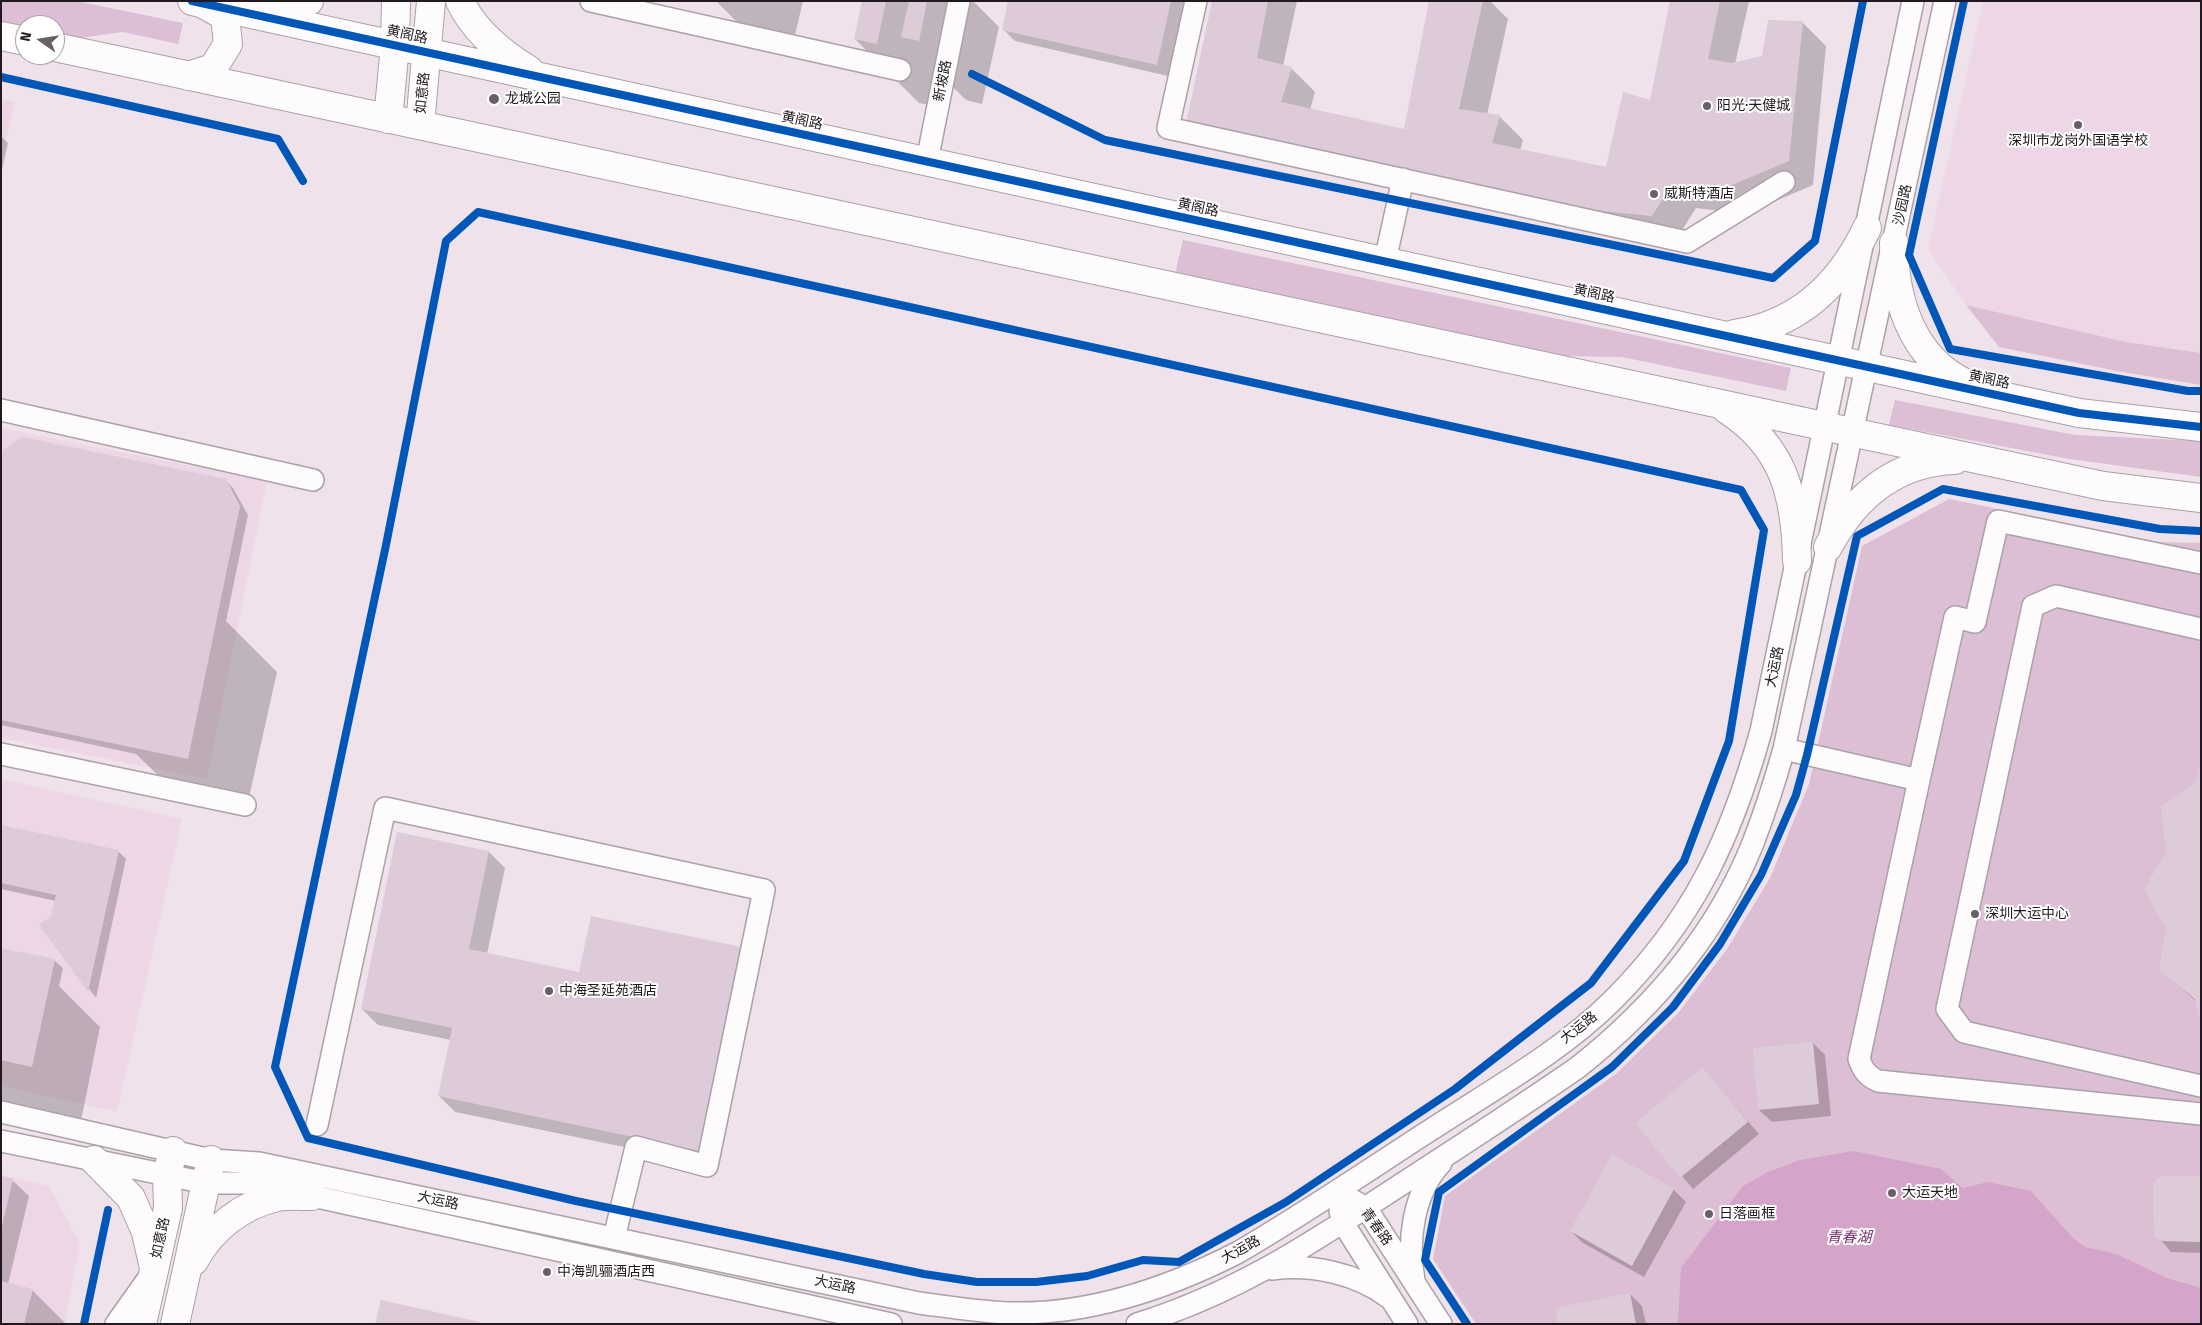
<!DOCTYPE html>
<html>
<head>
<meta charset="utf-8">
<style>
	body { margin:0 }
	#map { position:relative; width:2202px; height:1325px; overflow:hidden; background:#efe2eb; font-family:"Fira Sans",sans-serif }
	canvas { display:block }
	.frame { position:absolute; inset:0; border:2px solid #21191f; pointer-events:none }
	.north { position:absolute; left:15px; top:15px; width:50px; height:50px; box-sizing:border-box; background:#fff; border:1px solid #a6a3a5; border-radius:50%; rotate:283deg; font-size:14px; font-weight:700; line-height:20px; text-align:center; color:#21191f }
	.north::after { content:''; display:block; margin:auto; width:18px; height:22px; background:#695f66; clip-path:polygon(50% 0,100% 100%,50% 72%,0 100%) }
</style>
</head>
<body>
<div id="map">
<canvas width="2202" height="1325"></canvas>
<div class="frame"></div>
<div class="north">N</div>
</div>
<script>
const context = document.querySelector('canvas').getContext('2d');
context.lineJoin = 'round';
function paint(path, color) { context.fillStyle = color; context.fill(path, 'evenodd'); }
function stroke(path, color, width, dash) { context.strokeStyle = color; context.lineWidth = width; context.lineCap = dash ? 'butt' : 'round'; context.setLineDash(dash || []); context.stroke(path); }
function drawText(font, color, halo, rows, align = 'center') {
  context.font = font + ' "Fira Sans","Noto Sans SC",sans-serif'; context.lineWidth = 4; context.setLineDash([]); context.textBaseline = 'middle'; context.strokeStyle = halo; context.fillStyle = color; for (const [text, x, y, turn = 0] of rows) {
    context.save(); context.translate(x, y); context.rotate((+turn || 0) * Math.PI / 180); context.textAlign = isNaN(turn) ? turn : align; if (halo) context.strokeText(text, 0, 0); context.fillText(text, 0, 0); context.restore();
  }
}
const built = new Path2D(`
	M 1983,1 L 2201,1 L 2201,353 L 2126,342 L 1966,305 L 1928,249 Z
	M 1,99 L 15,102 L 1,162 Z
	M 1,428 L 267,481 L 207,779 L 1,738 Z
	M 1,779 L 182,819 L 117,1112 L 1,1086 Z
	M 1,1175 L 49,1186 L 80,1243 L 65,1324 L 1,1324 Z`);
const green = new Path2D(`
	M 1,1 L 76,1 L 183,23 L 178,44 L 123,32 L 80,38 L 55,33 L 55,25 L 25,26 L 1,22 Z
	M 1183,240 L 1791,368 L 1786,391 L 1622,357 L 1562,356 L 1175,274 Z
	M 1966,305 L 2126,342 L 2201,353 L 2201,385 L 2122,372 L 1999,347 Z
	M 1895,400 L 2075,435 L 2201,441 L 2201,477 L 2070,459 L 1889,425 Z
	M 1949,499 L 2159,542 L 2201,543 L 2201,1324 L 1476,1324 L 1433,1259 L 1445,1196 L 1617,1073 L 1679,1012 L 1727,949 L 1770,878 L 1809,784 L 1862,546 Z`);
const water = new Path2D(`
	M 1853,1151 L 1941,1169 L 1963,1188 L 1988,1182 L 2031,1191 L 2072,1237 L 2085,1247 L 2116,1254 L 2167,1278 L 2201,1288 L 2201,1324 L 1678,1324 L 1681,1268 L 1743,1186 L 1768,1172 L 1800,1160 Z`);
const shadow = new Path2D(`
	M 716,1 L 803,1 L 790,56 L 765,50 Z
	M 863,1 L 973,1 L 999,27 L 982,104 L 966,100 L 946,80 L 940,107 L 919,103 L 855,39 Z
	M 1009,1 L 1185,1 L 1168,76 L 1015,41 L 1003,29 Z
	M 1214,1 L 1297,1 L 1283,66 L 1291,68 L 1315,92 L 1310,110 L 1405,131 L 1431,1 L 1490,1 L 1508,19 L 1487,115 L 1499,116 L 1523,140 L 1520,151 L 1607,169 L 1651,101 L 1671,1 L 1749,1 L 1735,64 L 1763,57 L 1802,22 L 1826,46 L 1813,185 L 1745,214 L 1696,208 L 1676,240 L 1212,146 Z
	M 1,136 L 8,143 L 1,174 Z
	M 1,452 L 225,480 L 233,488 L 248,515 L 226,621 L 277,672 L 248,802 L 167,784 L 136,754 L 1,725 Z
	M 2201,768 L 2201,1019 L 2197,1002 L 2161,970 L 2167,928 L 2167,853 Z
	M 1,826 L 118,851 L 126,859 L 96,998 L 40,925 L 52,917 L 56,901 L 1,889 Z
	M 398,833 L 489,852 L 505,868 L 487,954 L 580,973 L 592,917 L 741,948 L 757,965 L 716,1166 L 455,1112 L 439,1096 L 451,1040 L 378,1025 L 362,1009 ZM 738,959 L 740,959 L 700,1157 L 697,1156 Z
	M 1,949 L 55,961 L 63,968 L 59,986 L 100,1027 L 81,1121 L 1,1106 Z
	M 1813,1043 L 1825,1055 L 1831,1116 L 1772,1122 L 1759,1110 Z
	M 1702,1069 L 1759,1134 L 1693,1189 L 1637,1123 Z
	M 1613,1156 L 1674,1190 L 1686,1202 L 1644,1277 L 1583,1243 L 1571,1231 Z
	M 1,1177 L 12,1180 L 29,1196 L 8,1284 L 32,1290 L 66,1324 L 1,1324 Z
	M 2201,1178 L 2201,1253 L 2171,1252 L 2154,1232 L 2154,1186 Z
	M 1630,1294 L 1642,1306 L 1646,1324 L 1559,1324 Z`);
const building = new Path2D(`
	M 862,1 L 886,1 L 877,44 L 854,39 Z
	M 909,1 L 927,1 L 919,41 L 901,37 Z
	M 1008,1 L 1171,1 L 1157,65 L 1002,30 Z
	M 1212,1 L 1268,1 L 1257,58 L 1292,67 L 1281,102 L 1404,129 L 1429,1 L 1483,1 L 1459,109 L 1500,115 L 1492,143 L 1606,167 L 1623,92 L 1650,100 L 1670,1 L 1720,1 L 1708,59 L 1732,63 L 1762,56 L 1768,20 L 1803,21 L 1789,161 L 1720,190 L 1672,184 L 1652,216 L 1593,210 L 1186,123 Z
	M 22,437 L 226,479 L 240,506 L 188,759 L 1,720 L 1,451 Z
	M 2200,765 L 2201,1021 L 2200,1021 L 2195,999 L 2159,970 L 2166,929 L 2144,889 L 2166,852 L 2161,807 L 2195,782 Z
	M 1,825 L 119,850 L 88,992 L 39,925 L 51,916 L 56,895 L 1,883 Z
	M 397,832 L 489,851 L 469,949 L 579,972 L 591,916 L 742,947 L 700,1151 L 438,1096 L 452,1028 L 361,1009 Z
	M 1,948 L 55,959 L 32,1067 L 1,1060 Z
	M 1813,1042 L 1819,1104 L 1758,1110 L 1753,1048 Z
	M 1702,1067 L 1748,1122 L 1680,1178 L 1635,1123 Z
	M 1612,1154 L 1674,1189 L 1632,1266 L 1570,1231 Z
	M 1,1176 L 13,1179 L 2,1226 L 1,1226 Z
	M 2163,1176 L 2201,1176 L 2201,1242 L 2162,1241 L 2154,1237 L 2153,1185 L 2158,1178 Z
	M 1,1281 L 33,1289 L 24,1324 L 1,1324 Z
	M 1630,1293 L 1636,1324 L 1558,1324 L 1555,1308 Z
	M 381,1300 L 480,1322 L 479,1324 L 375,1324 Z`);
const minor = new Path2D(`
	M 591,1 L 900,70
	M 1196,1 L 1168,128 L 1687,242 L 1784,182
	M 927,161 L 959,1
	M 1385,261 L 1403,179
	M 1,410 L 313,480
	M 2201,629 L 2056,596 L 2033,606 L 1947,1009 L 1964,1032 L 2201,1086
	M 1784,749 L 1919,780 L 1859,1059 C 1863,1070 1867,1076 1878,1081 L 2201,1114
	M 1,754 L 245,805
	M 1919,780 L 1955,617 L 1975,622 L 1998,521 L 2201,563
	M 1,1112 L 211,1160 L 259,1163 L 919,1303 C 949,1307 979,1312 1010,1313 C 1089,1315 1168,1288 1237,1253 C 1304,1214 1367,1171 1432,1129 C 1492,1090 1562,1051 1613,1000 C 1694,919 1731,838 1761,731 L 1913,1
	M 317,1125 L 385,808 L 764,890 L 707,1166 L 636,1147 L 614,1238
	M 1,1141 L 206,1183 L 254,1183 L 891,1324
	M 1337,1191 L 1366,1208 L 1441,1324
	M 1340,1211 L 1343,1223 L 1407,1324
	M 1272,1269 C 1311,1264 1356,1273 1388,1297
	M 1414,1280 C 1407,1241 1413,1193 1441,1163
	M 116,1324 L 150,1276
	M 1137,1324 C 1234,1294 1307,1246 1391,1191 C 1453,1151 1516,1110 1577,1068 C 1653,1008 1717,933 1753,843 C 1765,812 1775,781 1784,749 L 1945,1`);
const major = new Path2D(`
	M 192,1 L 2079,413 L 2201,427
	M 460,1 C 474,31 501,53 529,70
	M 263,12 L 284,11 L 309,1
	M 1,36 L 25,41
	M 55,47 L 2103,486 L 2201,498
	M 188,76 L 213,68 L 228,44 L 225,16 L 203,4
	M 388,119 L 395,46 L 396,1
	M 420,125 L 431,1
	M 1894,243 C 1894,298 1911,357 1965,383
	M 1734,334 C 1798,325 1840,285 1867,228
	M 1726,409 C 1784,446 1796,496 1797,561
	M 1828,547 C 1855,496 1895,462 1955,460
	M 94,1160 L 131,1198 L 146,1232 L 153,1264
	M 194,1261 C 211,1229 242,1205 277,1197 C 288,1195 301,1196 312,1196
	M 142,1324 L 168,1208 L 167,1175 L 173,1151
	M 175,1324 L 211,1160`);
const cycleway = new Path2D(`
	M 192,1 L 2079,413 L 2201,427
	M 1964,1 L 1909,255 L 1950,349 L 2188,391 L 2201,391
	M 972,74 L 1105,140 L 1773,278 L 1815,241 L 1863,1
	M 1,77 L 278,139 L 303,181
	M 478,212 L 1741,490 L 1764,530 L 1729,741 L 1684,861 L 1591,983 L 1455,1089 L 1286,1202 L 1179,1262 L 1143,1260 L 1087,1276 L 1036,1282 L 977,1282 L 924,1274 L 576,1201 L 308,1138 L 275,1067 L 386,545 L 446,241 Z
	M 84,1324 L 108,1210
	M 1467,1324 L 1425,1260 L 1439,1192 L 1612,1067 L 1673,1007 L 1720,944 L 1761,875 L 1796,795 L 1807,755 L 1857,536 L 1943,489 L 2160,529 L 2201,531`);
const markers = [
	[494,99,6,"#695f66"],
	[1707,106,5,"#695f66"],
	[2078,125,5,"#695f66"],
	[1654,194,5,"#695f66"],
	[1975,914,5,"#695f66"],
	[549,991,5,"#695f66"],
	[1892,1193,5,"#695f66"],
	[1709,1214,5,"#695f66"],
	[547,1272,5,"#695f66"]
];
const streetNames = [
	["黄阁路",407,35,12],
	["新坡路",943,81,-79],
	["如意路",423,93,-84],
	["黄阁路",802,121,12],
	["沙园路",1903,205,-78],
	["黄阁路",1198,208,12],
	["黄阁路",1594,294,12],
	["黄阁路",1989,380,12],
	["大运路",1775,667,-78],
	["大运路",1579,1028,-38],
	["大运路",438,1201,12],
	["青春路",1376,1227,54],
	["如意路",161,1238,-78],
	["大运路",1241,1250,-29],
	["大运路",835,1285,12]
];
const poiNames = [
	["龙城公园",505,99],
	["阳光·天健城",1717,106],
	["深圳市龙岗外国语学校",2078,141,"center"],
	["威斯特酒店",1664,194],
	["深圳大运中心",1985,914],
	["中海圣延苑酒店",559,991],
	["大运天地",1902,1193],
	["日落画框",1719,1214],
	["中海凯骊酒店西",557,1272]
];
const waterNames = [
	["青春湖",1849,1238]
];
paint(built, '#edd7e7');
paint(green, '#dcbfd4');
paint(water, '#d4a5c9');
paint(shadow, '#0003');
paint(building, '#ddcbd9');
stroke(minor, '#aba1a8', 24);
stroke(major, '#aba1a8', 30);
stroke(minor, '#fdfbfc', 21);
stroke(major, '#fdfbfc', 28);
stroke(cycleway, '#0057b8', 8);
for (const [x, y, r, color] of markers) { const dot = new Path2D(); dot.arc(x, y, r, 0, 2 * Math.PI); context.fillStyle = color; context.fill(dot); stroke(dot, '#fff', 2); }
drawText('14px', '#21191f', '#fff', streetNames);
drawText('14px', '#21191f', '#fff', poiNames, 'left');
drawText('italic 15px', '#7c326e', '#fff', waterNames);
</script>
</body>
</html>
